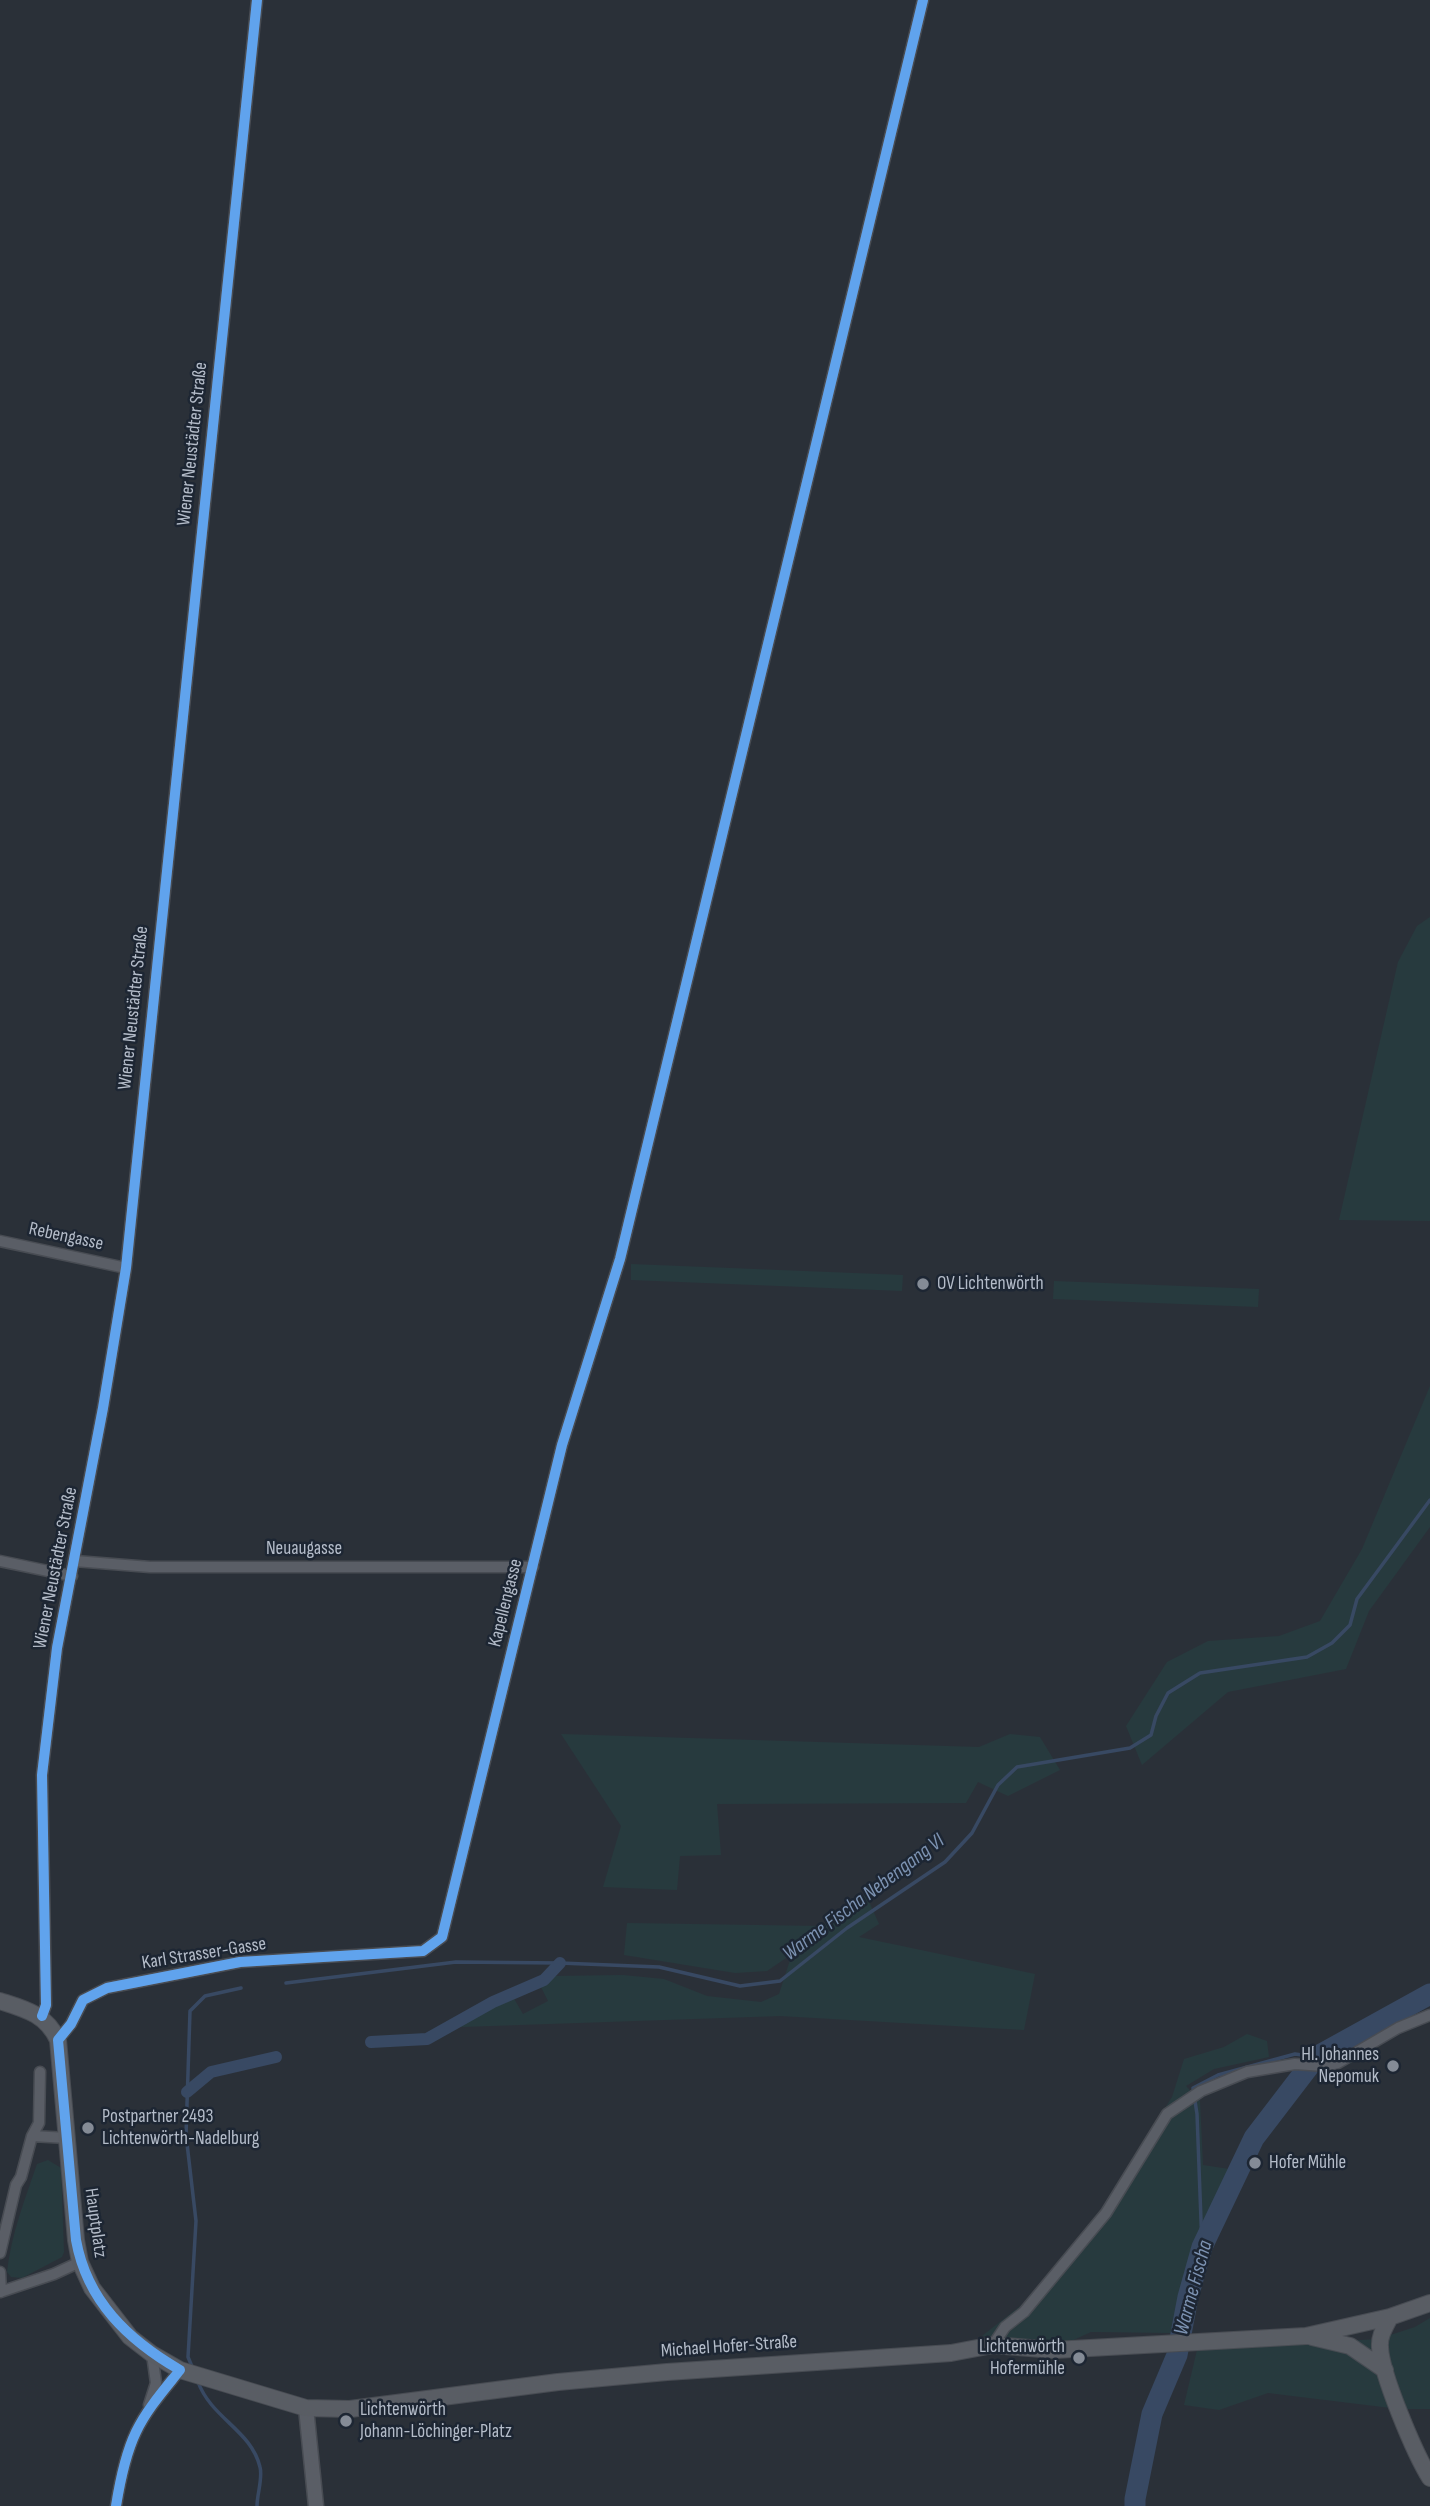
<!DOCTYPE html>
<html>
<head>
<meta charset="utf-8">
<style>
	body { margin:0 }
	canvas { display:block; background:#2a3038 }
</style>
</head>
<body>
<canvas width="1430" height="2506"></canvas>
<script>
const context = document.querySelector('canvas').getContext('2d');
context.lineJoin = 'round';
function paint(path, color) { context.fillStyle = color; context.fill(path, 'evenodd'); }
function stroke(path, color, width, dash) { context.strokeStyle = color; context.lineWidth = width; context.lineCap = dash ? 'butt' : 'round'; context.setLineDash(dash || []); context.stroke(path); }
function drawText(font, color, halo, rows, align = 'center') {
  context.font = font + ' "Sofia Sans Condensed",sans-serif'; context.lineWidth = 5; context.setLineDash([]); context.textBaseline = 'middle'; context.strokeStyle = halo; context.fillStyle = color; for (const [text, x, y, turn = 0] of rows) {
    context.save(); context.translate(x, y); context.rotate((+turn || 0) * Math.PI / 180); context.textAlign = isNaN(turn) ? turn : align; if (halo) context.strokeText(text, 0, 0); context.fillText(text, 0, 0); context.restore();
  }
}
const green = new Path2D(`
	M 1430,917 L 1430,1221 L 1339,1220 L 1398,962 L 1417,926 Z
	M 631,1264 L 903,1275 L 902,1291 L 631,1280 Z
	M 1054,1281 L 1259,1289 L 1258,1307 L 1053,1299 Z
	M 1430,1386 L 1430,1527 L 1369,1611 L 1346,1669 L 1228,1692 L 1142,1765 L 1126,1726 L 1167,1662 L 1208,1641 L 1279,1636 L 1320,1621 L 1362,1549 Z
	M 561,1734 L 979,1747 L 1010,1734 L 1040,1737 L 1060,1770 L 1008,1796 L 978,1782 L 966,1803 L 717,1804 L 721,1855 L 680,1856 L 677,1890 L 603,1887 L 621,1826 Z
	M 866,1895 L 879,1924 L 859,1937 L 1035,1974 L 1024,2030 L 780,2016 L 461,2027 L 461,2023 L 513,1997 L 523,2014 L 548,2001 L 540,1985 L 554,1976 L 623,1975 L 664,1979 L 707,1996 L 761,2002 L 779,1994 L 792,1954 L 767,1971 L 735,1973 L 624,1955 L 627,1923 L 822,1926 Z
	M 1247,2034 L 1267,2041 L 1269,2057 L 1214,2069 L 1186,2086 L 1200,2101 L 1203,2165 L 1229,2169 L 1197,2249 L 1171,2333 L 1091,2332 L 1069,2342 L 1018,2342 L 982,2336 L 1024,2303 L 1103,2207 L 1172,2097 L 1184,2059 L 1224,2047 Z
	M 48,2160 L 61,2168 L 64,2252 L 62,2257 L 22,2278 L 11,2277 L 7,2272 C 11,2235 25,2199 37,2164 Z
	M 1430,2318 L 1430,2409 L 1399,2409 L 1268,2393 L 1219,2410 L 1184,2405 L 1197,2350 L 1378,2339 L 1415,2327 Z`);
const stream = new Path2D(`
	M 286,1983 L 456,1962 L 560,1963 L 659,1967 L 740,1986 L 780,1981 L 847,1928 L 945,1862 L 972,1833 L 998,1785 L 1017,1767 L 1130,1748 L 1151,1735 L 1156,1716 L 1168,1693 L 1200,1673 L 1307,1657 L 1332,1643 L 1350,1625 L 1357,1599 L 1430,1500
	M 1202,2247 L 1197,2114 L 1193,2088 L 1218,2075 L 1295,2054 L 1316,2057
	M 193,2369 L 188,2357 L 196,2221 L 186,2135 L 190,2011 L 205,1996 L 241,1988
	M 198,2382 C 212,2419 251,2430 260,2467 C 263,2478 257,2494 257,2506`);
const canal = new Path2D(`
	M 371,2042 L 427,2039 L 493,2002 L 544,1980 L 560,1963
	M 187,2092 L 211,2072 L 276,2057`);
const river = new Path2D(`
	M 1135,2506 L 1135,2499 L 1152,2414 L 1177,2355 L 1188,2297 L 1202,2247 L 1254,2138 L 1316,2057 L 1430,1994`);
const minor = new Path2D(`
	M 0,1241 L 126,1268
	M 0,1561 L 72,1576
	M 75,1561 L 150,1567 L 533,1567
	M 42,2016 L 46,2005 L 42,1775 L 57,1648 L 103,1408 L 126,1268 L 257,0
	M 58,2040 L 71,2024 L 83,2000 L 107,1988 L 240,1962 L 423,1951 L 442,1937 L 562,1445 L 620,1259 L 923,0
	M 32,2136 L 67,2138
	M 0,2253 L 16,2185 L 21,2177 L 32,2136 L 39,2123 L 40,2072
	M 0,2272 L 1,2292
	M 0,2292 L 54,2274 L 80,2262
	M 993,2345 L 1005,2327 L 1024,2312 L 1106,2213 L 1167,2114 L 1201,2091 L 1247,2072 L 1295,2064 L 1324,2066 L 1338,2063 L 1398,2028 L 1430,2015
	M 149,2405 L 156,2383 L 152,2354
	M 116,2506 C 120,2481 125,2455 136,2432 C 147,2409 164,2390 180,2370`);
const tertiary = new Path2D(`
	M 306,2408 L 316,2506`);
const secondary = new Path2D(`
	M 0,2001 C 25,2009 46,2014 58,2040 L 76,2240 L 80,2262 L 92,2288 L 130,2337 L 152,2354 L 180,2370 L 306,2408 L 350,2409 L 558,2382 L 667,2372 L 951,2353 L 993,2345 L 1054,2350 L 1306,2336 L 1390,2317 L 1430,2303
	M 1390,2317 C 1385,2327 1379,2336 1380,2347 C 1381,2374 1415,2454 1430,2478
	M 1312,2337 L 1350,2346 L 1385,2370`);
const cycleway = new Path2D(`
	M 42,2016 L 46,2005 L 42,1775 L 57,1648 L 103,1408 L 126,1268 L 257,0
	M 116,2506 C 120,2481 125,2455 136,2432 C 147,2409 164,2390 180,2370 C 128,2340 87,2301 76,2240 L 58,2040 L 71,2024 L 83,2000 L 107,1988 L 240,1962 L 423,1951 L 442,1937 L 562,1445 L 620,1259 L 923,0`);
const markers = [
	[923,1284,7,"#848b96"],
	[1393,2066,7,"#848b96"],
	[88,2128,7,"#848b96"],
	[1255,2163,7,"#848b96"],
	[1079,2358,7,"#848b96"],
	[346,2421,7,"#848b96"]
];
const streetNames = [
	["Wiener Neustädter Straße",193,444,-84],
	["Wiener Neustädter Straße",134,1008,-84],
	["Rebengasse",66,1237,12],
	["Neuaugasse",304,1549],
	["Wiener Neustädter Straße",56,1568,-79],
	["Kapellengasse",506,1603,-76],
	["Karl Strasser-Gasse",204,1954,-9],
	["Hauptplatz",95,2223,82],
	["Michael Hofer-Straße",729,2347,-4]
];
const poiNames = [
	["OV Lichtenwörth",937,1284],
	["Hl. Johannes",1379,2055,"right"],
	["Nepomuk",1379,2077,"right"],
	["Postpartner 2493",102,2117],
	["Lichtenwörth-Nadelburg",102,2139],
	["Hofer Mühle",1269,2163],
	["Lichtenwörth",1065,2347,"right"],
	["Hofermühle",1065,2369,"right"],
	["Lichtenwörth",360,2410],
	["Johann-Löchinger-Platz",360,2432]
];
const waterNames = [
	["Warme Fischa Nebengang VI",864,1898,-37],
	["Warme Fischa",1194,2288,-75]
];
paint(green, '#273a3e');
stroke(stream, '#384963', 3.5);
stroke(canal, '#384963', 12);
stroke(river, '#384963', 21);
stroke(minor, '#484c53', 13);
stroke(tertiary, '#484c53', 17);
stroke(secondary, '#484c53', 18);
stroke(minor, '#5a5e66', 10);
stroke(tertiary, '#5a5e66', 14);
stroke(secondary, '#595d64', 16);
stroke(cycleway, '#60a3ed', 10);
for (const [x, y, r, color] of markers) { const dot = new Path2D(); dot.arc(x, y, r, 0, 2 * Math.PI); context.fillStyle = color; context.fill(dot); stroke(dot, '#1d2633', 2.5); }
drawText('19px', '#b4bcc9', '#1d2633', streetNames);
drawText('19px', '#b4bcc9', '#1d2633', poiNames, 'left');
drawText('italic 21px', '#7c92b1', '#1d2633', waterNames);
</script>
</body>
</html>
